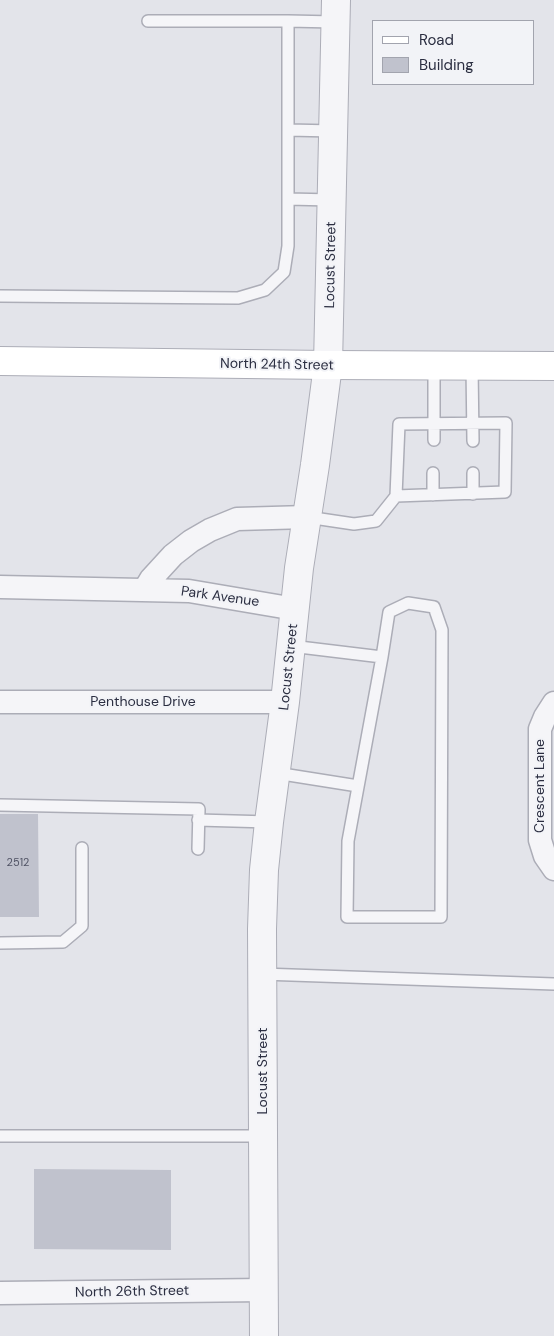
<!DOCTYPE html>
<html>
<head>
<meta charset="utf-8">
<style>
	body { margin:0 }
	#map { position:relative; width:554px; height:1336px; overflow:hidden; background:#e3e4ea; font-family:"DM Sans",sans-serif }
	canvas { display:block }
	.legend { position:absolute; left:372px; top:20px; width:162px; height:65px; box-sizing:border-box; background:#f2f3f7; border:1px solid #a2a4ae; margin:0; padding:6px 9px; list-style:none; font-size:15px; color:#2b2e41 }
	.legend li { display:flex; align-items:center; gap:10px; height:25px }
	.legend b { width:25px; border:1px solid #a2a4ae }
</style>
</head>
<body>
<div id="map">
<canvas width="554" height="1336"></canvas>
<ul class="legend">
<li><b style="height:6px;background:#fff"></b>Road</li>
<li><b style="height:14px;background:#c0c2cd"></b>Building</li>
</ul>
</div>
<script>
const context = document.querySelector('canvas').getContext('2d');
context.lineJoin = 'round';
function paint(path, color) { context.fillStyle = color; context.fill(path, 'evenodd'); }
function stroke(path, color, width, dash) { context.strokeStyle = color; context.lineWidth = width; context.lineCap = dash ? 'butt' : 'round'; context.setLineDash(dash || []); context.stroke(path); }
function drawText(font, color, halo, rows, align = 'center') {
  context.font = font + ' "DM Sans",sans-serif'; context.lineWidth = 4; context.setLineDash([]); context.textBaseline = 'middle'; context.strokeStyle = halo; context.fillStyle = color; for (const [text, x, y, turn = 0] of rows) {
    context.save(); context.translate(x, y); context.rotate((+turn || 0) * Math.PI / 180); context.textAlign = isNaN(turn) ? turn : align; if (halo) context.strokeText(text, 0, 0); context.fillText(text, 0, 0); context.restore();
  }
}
const building = new Path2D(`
	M 0,814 L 38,814 L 39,917 L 0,917 Z
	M 34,1169 L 171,1170 L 171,1250 L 34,1249 Z`);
const service = new Path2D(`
	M 148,21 L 288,21
	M 288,130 L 334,131
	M 288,199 L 332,200
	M 0,296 L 238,298 L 265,290 L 284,272 L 288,246 L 288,21 L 335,22
	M 434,366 L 434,440
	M 472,366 L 473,441
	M 473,473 L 473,494
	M 433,495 L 433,473
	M 307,517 L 354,524 L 376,521 L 396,496 L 505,492 L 506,423 L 399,424 L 396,496
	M 291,646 L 382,657 L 348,841 L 347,917 L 441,917 L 442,630 L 434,607 L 408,603 L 389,612 L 382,657
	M 276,773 L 358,786
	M 0,805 L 199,809 L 198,849
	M 198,820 L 269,822
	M 0,943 L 63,942 L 82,926 L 82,848
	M 262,974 L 554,984
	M 0,1136 L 263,1136`);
const minor = new Path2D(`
	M 0,587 L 189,591 L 295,609
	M 145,589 L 151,579 L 173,555 L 191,541 L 210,530 L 237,519 L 307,517
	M 0,702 L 285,702
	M 554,703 L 545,717 L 540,729 L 540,840 L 545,856 L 554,869
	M 0,1293 L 264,1290`);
const tertiary = new Path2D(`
	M 264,1336 L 262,929 L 264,870 L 269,822 L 285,702 L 299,568 L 315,465 L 328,365 L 336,0`);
const secondary = new Path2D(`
	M 0,361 L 328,365 L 554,366`);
const numberNames = [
	["2512",18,863]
];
const streetNames = [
	["Locust Street",331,265,-89],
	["North 24th Street",277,365,1],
	["Park Avenue",220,597,8],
	["Locust Street",289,667,-84],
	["Penthouse Drive",143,702],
	["Crescent Lane",540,786,-90],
	["Locust Street",263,1071,-90],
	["North 26th Street",132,1292,-1]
];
paint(building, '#c0c2cd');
stroke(service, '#acadb7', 14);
stroke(minor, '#acadb7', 25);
stroke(tertiary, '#acadb7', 30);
stroke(secondary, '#acadb7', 30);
stroke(service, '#f5f5f8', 11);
stroke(minor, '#f5f5f8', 22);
stroke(tertiary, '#f5f5f8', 28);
stroke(secondary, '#fff', 28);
drawText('11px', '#505364', null, numberNames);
drawText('14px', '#2b2e41', '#f2f3f7', streetNames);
</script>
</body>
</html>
